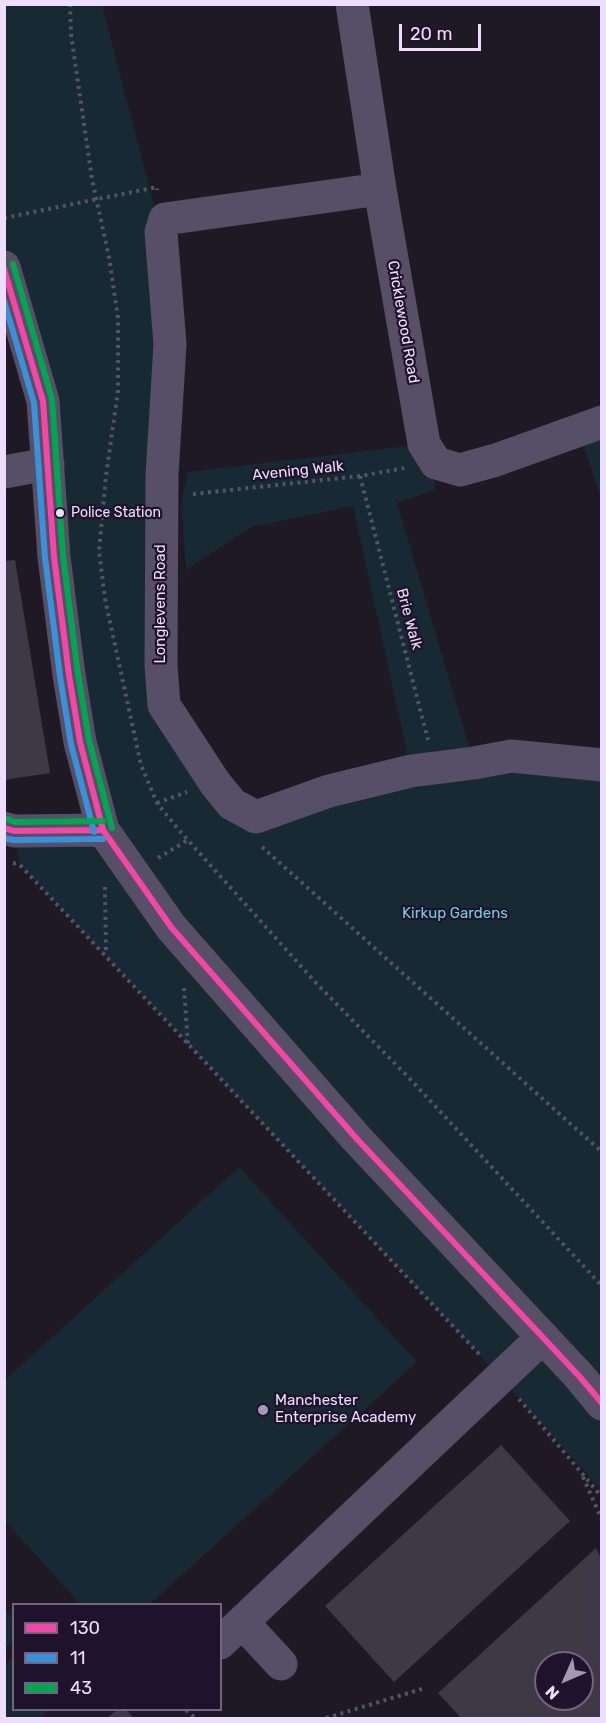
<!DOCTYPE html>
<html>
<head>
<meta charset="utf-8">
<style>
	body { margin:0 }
	#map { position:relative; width:606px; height:1723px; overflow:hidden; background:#1f1925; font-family:Rubik,sans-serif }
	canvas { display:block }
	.frame { position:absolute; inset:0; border:6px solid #eddefd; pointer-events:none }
	.legend { position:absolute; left:12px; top:1603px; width:210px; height:108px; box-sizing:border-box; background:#1f132b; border:2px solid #71647f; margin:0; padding:8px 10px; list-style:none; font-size:18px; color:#eddefd }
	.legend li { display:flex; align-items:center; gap:12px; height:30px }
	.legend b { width:30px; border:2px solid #71647f }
	.north { position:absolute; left:534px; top:1651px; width:60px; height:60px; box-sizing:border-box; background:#1f132b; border:2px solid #71647f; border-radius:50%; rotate:225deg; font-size:16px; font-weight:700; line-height:24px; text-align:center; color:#eddefd }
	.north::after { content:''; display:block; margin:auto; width:21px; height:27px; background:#a599b1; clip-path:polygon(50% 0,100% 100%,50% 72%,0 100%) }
	.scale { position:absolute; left:399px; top:24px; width:82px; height:27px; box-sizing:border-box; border:3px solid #eddefd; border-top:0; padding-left:8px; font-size:18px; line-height:21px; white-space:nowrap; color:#eddefd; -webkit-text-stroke:4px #1f132b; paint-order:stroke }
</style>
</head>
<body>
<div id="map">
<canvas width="606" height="1723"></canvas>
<div class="frame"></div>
<ul class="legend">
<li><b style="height:8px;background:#f346a5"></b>130</li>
<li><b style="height:8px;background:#3a90db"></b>11</li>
<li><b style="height:8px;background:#00a651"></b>43</li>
</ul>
<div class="north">N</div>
<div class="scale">20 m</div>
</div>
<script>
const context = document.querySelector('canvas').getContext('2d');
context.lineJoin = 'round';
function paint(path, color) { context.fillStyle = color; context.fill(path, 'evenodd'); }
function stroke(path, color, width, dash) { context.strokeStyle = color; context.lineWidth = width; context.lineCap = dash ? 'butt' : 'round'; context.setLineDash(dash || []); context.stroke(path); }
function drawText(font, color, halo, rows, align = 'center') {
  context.font = font + ' Rubik,sans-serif'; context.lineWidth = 4.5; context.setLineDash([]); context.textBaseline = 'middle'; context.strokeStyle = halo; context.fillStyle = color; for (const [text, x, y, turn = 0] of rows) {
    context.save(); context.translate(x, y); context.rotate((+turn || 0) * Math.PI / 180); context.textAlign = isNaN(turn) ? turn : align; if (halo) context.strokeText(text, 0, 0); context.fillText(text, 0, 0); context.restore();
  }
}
const green = new Path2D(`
	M 5,5 L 102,5 L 161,232 L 161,665 L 232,804 L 411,771 L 353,506 L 251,527 L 186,570 L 181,502 L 188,472 L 424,444 L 436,463 L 435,490 L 397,503 L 474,763 L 601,765 L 601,1490 L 501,1378 L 20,865 L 14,831 L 103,830 L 5,267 Z
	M 601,422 L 601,499 L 579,432 Z
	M 239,1167 L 417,1362 L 150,1604 L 80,1604 L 5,1521 L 5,1380 Z
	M 4,1609 L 14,1619 L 13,1640 L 5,1648 Z
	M 13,1657 L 14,1710 L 49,1710 L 39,1718 L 5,1718 L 5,1665 Z`);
const building = new Path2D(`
	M 15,560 L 50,773 L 4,780 L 4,561 Z
	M 501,1445 L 570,1521 L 394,1682 L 325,1606 Z
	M 596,1548 L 602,1560 L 602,1718 L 461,1718 L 438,1693 ZM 546,1663 L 582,1663 L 582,1699 L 546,1699 Z
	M 117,1710 L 126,1710 L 134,1718 L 107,1718 Z`);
const path = new Path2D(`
	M 70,4 L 71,34 L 92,179 L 109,257 L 118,318 L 118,391 L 106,476 L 99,551 L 105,599 L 141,765 L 157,803 L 178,829 L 316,983 L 411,1080 L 602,1286
	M 4,218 L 157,187 L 157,190
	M 360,476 L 428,740
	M 193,494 L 360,476 L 405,468
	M 157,803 L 187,792
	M 262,847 L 602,1152
	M 158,858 L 188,840
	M 13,863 L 20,865 L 480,1355
	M 105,887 L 106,954
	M 184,988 L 188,1044
	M 519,1399 L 602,1497
	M 583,1477 L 602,1520
	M 186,1710 L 195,1718
	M 326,1718 L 422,1689`);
const minor = new Path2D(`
	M 352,4 L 380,189 L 424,444 L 436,463 L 460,470 L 496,460 L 602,422
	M 380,189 L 165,219 L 161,232 L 170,344 L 162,475 L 161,665 L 164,705 L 215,783 L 232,804 L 256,817 L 329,791 L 411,771 L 474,763 L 511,756 L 602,765
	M 4,267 L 43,401 L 54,557 L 69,675 L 80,742 L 103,830 L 171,927 L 357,1139 L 579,1376 L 602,1404
	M 4,472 L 48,464
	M 4,828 L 14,831 L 103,830
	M 243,1623 L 281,1664
	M 220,1643 L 543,1337`);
const bus1 = new Path2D(`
	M 4,269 L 43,401 L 54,557 L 69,675 L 80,742 L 103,830 L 171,927 L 357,1139 L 579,1376 L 602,1403
	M 4,828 L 14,831 L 103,830`);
const bus2 = new Path2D(`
	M 4,301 L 34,403 L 45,558 L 60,676 L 71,744 L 94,832
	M 4,838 L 14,840 L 103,839`);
const bus3 = new Path2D(`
	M 13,264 L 52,399 L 63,556 L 78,674 L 89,740 L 112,828
	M 7,819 L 15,822 L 103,821`);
const markers = [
	[60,513,5,"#eddefd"],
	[263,1410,6,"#a599b1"]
];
const busNames = [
	["Police Station",71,513]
];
const streetNames = [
	["Cricklewood Road",403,322,80],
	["Avening Walk",298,471,-6],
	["Longlevens Road",161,604,-90],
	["Brie Walk",409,619,75]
];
const parkNames = [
	["Kirkup Gardens",455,914]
];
const poiNames = [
	["Manchester",275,1401],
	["Enterprise Academy",275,1418]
];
paint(green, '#172932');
paint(building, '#3f3846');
stroke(path, '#535567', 4, [3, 4.5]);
stroke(minor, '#574f65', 33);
stroke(bus1, '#f346a5', 6);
stroke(bus2, '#3a90db', 6);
stroke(bus3, '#00a651', 6);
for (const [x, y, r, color] of markers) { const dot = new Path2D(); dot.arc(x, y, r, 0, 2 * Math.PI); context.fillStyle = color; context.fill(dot); stroke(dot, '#1f132b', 2); }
drawText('14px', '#eddefd', '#1f132b', busNames, 'left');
drawText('15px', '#eddefd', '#1f132b', streetNames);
drawText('15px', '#6dcfdb', '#1f132b', parkNames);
drawText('15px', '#eddefd', '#1f132b', poiNames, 'left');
</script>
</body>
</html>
